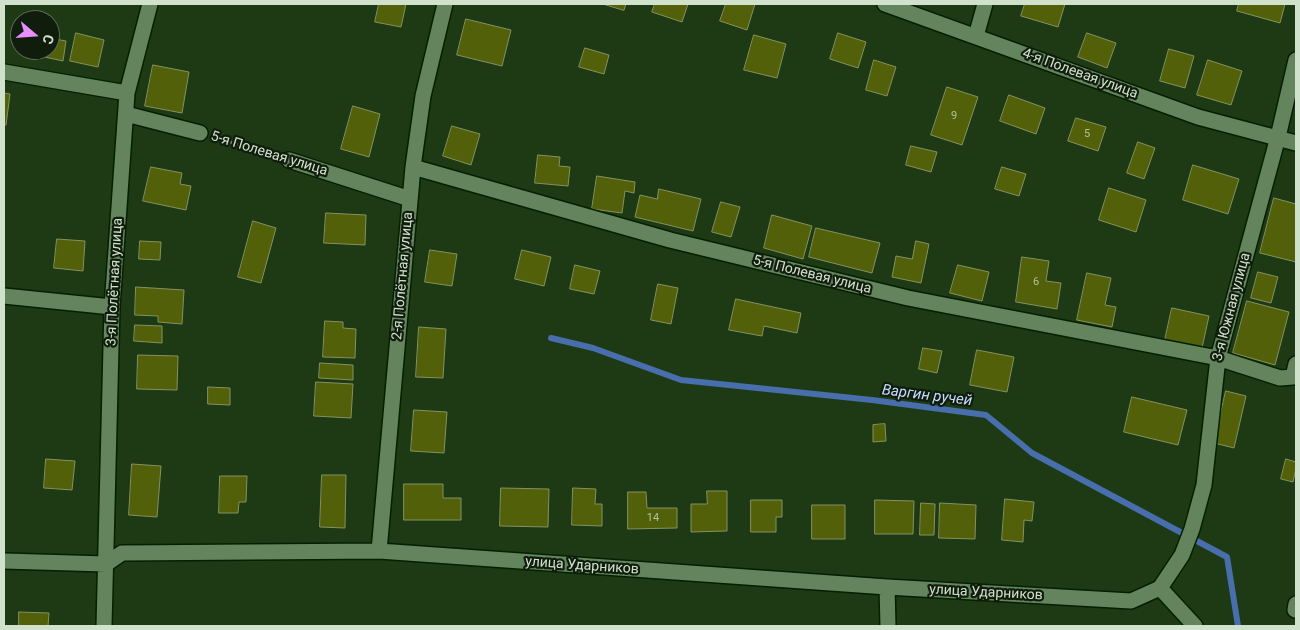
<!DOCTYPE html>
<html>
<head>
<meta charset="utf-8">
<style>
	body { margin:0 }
	#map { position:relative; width:1300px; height:630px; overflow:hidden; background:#1d3a15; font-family:Roboto,sans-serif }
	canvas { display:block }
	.frame { position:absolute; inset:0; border:5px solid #d0e1cc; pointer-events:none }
	.north { position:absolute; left:10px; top:10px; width:50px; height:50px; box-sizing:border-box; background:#101d0d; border:1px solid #5d6b59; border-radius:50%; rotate:108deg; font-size:14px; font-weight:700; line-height:20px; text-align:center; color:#d0e1cc }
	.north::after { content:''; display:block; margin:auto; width:18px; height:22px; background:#e88eff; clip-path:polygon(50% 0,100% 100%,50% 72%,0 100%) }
</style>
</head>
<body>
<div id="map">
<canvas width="1300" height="630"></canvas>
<div class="frame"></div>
<div class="north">С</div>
</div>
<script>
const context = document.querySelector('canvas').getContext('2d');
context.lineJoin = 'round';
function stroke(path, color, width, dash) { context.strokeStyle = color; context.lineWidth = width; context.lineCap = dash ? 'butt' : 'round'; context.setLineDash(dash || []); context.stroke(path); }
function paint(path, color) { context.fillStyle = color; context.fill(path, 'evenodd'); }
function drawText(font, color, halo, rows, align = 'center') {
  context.font = font + ' Roboto,sans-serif'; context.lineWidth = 4.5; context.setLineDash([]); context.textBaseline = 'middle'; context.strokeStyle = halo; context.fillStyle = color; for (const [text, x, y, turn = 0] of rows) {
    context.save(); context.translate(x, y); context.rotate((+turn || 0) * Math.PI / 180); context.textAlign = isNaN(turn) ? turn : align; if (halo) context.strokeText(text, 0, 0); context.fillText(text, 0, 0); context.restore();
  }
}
const stream = new Path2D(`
	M 551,338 L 593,348 L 681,380 L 872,400 L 986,415 L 1032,453 L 1227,557 L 1238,626`);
const building = new Path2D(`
	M 379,4 L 406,4 L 401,27 L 375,22 Z
	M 603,4 L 626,4 L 624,10 Z
	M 655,4 L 688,4 L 682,22 L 652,12 Z
	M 726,4 L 755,4 L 747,30 L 720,21 Z
	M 1025,4 L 1065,4 L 1058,27 L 1021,16 Z
	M 1239,4 L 1285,4 L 1280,23 L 1237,11 Z
	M 466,19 L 511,30 L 502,66 L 457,55 Z
	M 76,33 L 104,40 L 98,67 L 70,61 Z
	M 838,33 L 866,42 L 858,68 L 830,59 Z
	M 1087,33 L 1116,43 L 1107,68 L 1078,57 Z
	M 754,35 L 786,44 L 777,78 L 744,70 Z
	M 50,38 L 66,41 L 63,61 L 40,56 L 41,50 L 50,50 Z
	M 585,48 L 609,55 L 604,74 L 579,67 Z
	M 1169,49 L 1194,56 L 1185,88 L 1160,81 Z
	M 874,60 L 896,67 L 887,96 L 866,90 Z
	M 1208,60 L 1242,71 L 1231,105 L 1197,95 Z
	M 153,65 L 189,72 L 182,113 L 145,106 Z
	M 947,87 L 978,97 L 962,145 L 931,135 Z
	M 4,93 L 10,94 L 6,125 L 4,125 Z
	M 1009,95 L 1045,108 L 1036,134 L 1000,121 Z
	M 353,106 L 380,114 L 369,157 L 341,149 Z
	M 1076,118 L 1106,127 L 1098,151 L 1068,141 Z
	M 452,126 L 480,134 L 471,165 L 443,156 Z
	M 1138,142 L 1155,148 L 1144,179 L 1127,173 Z
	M 911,146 L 937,152 L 931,172 L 906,165 Z
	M 538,155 L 560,157 L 559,166 L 570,167 L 568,186 L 535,183 Z
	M 1193,165 L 1239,179 L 1228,214 L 1183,200 Z
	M 151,167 L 182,173 L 180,184 L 191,186 L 186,210 L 143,201 Z
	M 1002,167 L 1026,174 L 1019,196 L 995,189 Z
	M 597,176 L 635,182 L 634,193 L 625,191 L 622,213 L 592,209 Z
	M 1109,188 L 1146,200 L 1136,232 L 1099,220 Z
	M 659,189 L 701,199 L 693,231 L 635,217 L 640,195 L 657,199 Z
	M 1274,198 L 1296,204 L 1296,262 L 1260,253 Z
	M 721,202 L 740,207 L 731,237 L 712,232 Z
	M 326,213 L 366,215 L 365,245 L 324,243 Z
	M 772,215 L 812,226 L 803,259 L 764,248 Z
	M 253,221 L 276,228 L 261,283 L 238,277 Z
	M 816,228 L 880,243 L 872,273 L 809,257 Z
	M 57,239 L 85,241 L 83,271 L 54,268 Z
	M 140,241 L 161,242 L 160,260 L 139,259 Z
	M 916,241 L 929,244 L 921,283 L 892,277 L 896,256 L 912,259 Z
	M 430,250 L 457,254 L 452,286 L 425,282 Z
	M 522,250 L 551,257 L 544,286 L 515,279 Z
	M 1022,257 L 1049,261 L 1046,281 L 1061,283 L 1057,309 L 1016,302 Z
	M 575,265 L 600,271 L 594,294 L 570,289 Z
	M 958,265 L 989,272 L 982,301 L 950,293 Z
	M 1258,272 L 1278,277 L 1271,303 L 1251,298 Z
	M 1087,273 L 1111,278 L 1105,305 L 1116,307 L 1112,327 L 1077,320 Z
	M 658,284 L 678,288 L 671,324 L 651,320 Z
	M 136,287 L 184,290 L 182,324 L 158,322 L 158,316 L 135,315 Z
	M 736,299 L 801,313 L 797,333 L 764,326 L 762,336 L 729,330 Z
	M 1247,301 L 1289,312 L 1275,365 L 1233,353 Z
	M 1172,308 L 1209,316 L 1202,348 L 1165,340 Z
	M 325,321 L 343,322 L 343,328 L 356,329 L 355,358 L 323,357 Z
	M 135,325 L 162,326 L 162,343 L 134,341 Z
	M 419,327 L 446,329 L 443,378 L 416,377 Z
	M 923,348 L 942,351 L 937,373 L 919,369 Z
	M 977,350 L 1014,357 L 1007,392 L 970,385 Z
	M 138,355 L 178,356 L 177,390 L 137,389 Z
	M 320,363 L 353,365 L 353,380 L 319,378 Z
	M 316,382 L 353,384 L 351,418 L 314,416 Z
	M 208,387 L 230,388 L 230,405 L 208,404 Z
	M 1226,391 L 1246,396 L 1234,448 L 1214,443 Z
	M 1132,397 L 1187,410 L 1178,445 L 1124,432 Z
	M 414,410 L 447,412 L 444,453 L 411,451 Z
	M 885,424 L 886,441 L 873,442 L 873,425 Z
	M 46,459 L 75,461 L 72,490 L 44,488 Z
	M 1286,459 L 1296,462 L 1296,468 L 1293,482 L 1281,479 Z
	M 132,464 L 161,466 L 157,517 L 129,515 Z
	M 322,475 L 346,475 L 345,528 L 320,527 Z
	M 220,476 L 247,476 L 246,502 L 239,502 L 238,513 L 219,513 Z
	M 404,484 L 443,484 L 443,498 L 461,498 L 461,520 L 404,520 Z
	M 501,488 L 549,489 L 548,527 L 500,526 Z
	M 573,488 L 596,489 L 595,504 L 602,504 L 602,526 L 572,525 Z
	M 707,491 L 727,491 L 727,531 L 691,532 L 691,504 L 707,504 Z
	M 628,492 L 646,492 L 647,508 L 677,508 L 677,528 L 628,529 Z
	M 1005,499 L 1034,502 L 1032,521 L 1024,520 L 1023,542 L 1002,540 Z
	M 751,500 L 782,500 L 782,517 L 776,517 L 776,532 L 751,532 Z
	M 875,500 L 914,501 L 913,534 L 875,534 Z
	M 921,503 L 935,504 L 934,535 L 920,535 Z
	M 940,503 L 976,505 L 975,539 L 939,538 Z
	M 812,505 L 845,505 L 845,539 L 812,539 Z
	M 19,612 L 49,613 L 48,626 L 19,626 Z`);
const path = new Path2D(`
	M 216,138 L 274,155`);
const minor = new Path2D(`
	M 885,4 L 1198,117 L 1296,143
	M 976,36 L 985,4
	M 4,72 L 127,93
	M 126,114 L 200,133
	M 289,160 L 410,199
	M 413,167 L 670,240 L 908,298 L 1218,358 L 1280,378 L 1293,377 L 1296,364
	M 4,296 L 112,307
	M 379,551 L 413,167 L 423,96 L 445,4
	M 4,561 L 106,564 L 122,553 L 379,551 L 887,587 L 1131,601 L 1160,588
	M 887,587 L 888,626
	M 1160,588 L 1182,555 L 1192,529 L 1204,485 L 1218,358 L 1278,137 L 1296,60
	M 1160,588 L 1195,626
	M 1295,610 L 1296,604
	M 104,626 L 112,307 L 127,93 L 150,4`);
const numberNames = [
	["9",954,116],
	["5",1087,134],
	["6",1036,282],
	["14",653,518]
];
const streetNames = [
	["4-я Полевая улица",1080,74,20],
	["5-я Полевая улица",269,154,17],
	["5-я Полевая улица",812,275,14],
	["2-я Полётная улица",403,276,-85],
	["3-я Полётная улица",115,282,-87],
	["3-я Южная улица",1232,307,-75],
	["улица Ударников",582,566,4],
	["улица Ударников",986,593,3]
];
const waterNames = [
	["Варгин ручей",927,396,7]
];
stroke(stream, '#486eab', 6);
paint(building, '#526109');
stroke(building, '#859160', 1);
stroke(minor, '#042000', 18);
stroke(path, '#738a6d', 3, [4, 2.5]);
stroke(minor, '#63845c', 15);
drawText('11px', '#b0c19b', null, numberNames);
drawText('14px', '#d0e1cc', '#101d0d', streetNames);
drawText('italic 15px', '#c5dcff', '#101d0d', waterNames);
</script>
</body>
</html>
